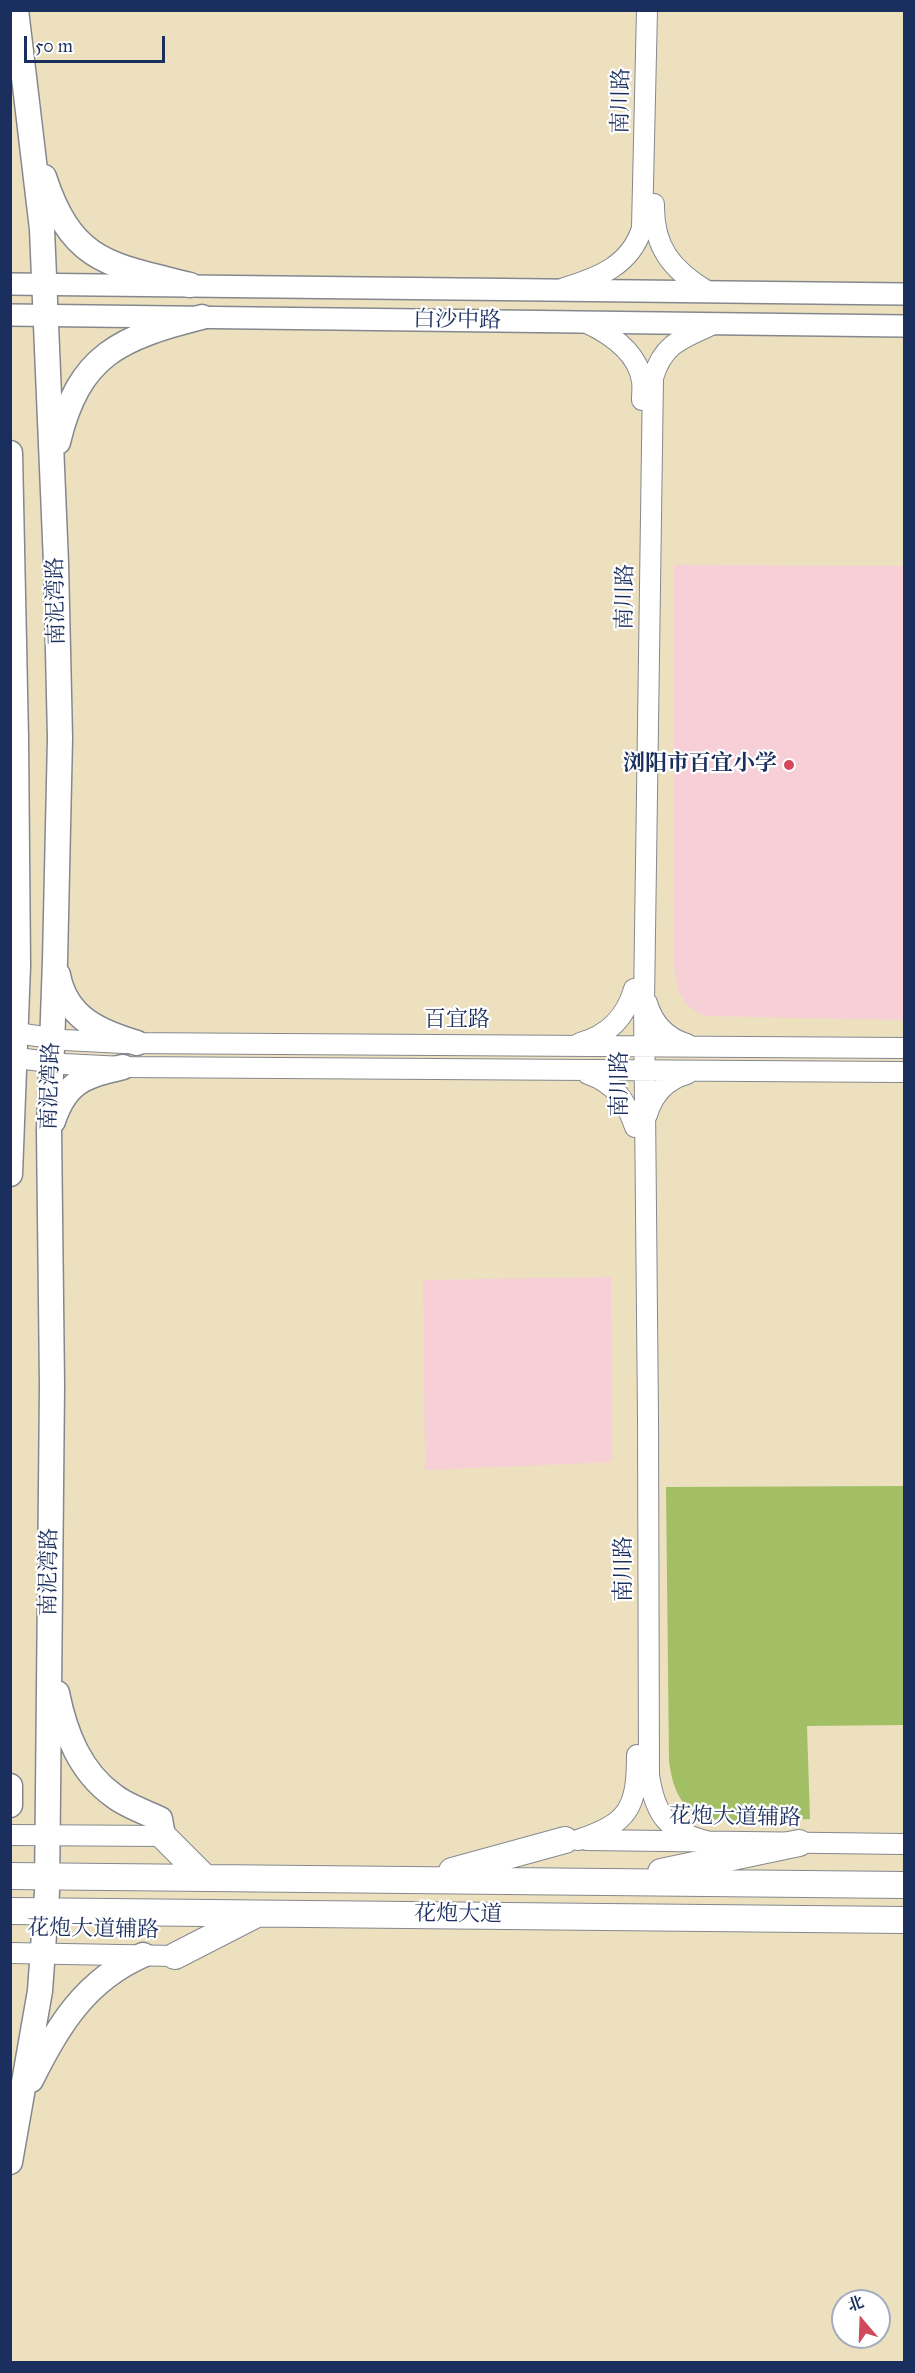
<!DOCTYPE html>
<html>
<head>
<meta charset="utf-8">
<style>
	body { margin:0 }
	#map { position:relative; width:915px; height:2373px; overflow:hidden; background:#ede0bf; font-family:"IM FELL Great Primer","Noto Serif SC",serif }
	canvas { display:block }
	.frame { position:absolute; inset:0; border:12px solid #1b2f5e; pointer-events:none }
	.north { position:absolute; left:831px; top:2289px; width:60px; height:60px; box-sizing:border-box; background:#fff; border:2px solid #a4acbf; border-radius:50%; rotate:341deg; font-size:16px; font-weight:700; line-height:24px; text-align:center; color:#1b2f5e }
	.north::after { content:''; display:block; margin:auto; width:21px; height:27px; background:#d1495b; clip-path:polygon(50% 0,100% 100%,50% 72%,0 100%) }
	.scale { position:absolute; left:24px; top:36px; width:141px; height:27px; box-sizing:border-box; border:3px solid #1b2f5e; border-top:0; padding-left:8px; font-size:18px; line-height:21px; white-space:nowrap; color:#1b2f5e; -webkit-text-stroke:4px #fff; paint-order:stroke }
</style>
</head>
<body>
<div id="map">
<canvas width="915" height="2373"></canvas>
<div class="frame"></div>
<div class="north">北</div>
<div class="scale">50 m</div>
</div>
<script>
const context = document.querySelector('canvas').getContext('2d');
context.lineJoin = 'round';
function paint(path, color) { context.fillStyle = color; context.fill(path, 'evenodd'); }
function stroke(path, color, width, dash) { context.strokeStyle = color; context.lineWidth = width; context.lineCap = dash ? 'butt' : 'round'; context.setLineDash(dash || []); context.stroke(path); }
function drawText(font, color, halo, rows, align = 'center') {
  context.font = font + ' "IM FELL Great Primer","Noto Serif SC",serif'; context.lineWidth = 4.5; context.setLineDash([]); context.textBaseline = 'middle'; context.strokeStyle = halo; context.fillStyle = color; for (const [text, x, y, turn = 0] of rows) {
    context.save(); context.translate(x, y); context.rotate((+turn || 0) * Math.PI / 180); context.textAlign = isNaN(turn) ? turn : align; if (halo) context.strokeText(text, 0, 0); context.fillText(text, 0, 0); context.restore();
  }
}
const built = new Path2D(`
	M 674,565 L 904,566 L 904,1020 L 709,1016 L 698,1013 L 687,1005 L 679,992 L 673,964 Z
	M 611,1277 L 612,1462 L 425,1470 L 423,1280 Z`);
const green = new Path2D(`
	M 904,1486 L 904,1725 L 807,1726 L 810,1819 C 789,1820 769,1820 749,1821 C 700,1822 676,1815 669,1761 L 666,1487 Z`);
const tertiary = new Path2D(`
	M 654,204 C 653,247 672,270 707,291
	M 564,288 C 598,278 631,265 642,228 L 647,10
	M 587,323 C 610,334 638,353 642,381 C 643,387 642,394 642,400
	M 647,1003 C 653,1023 666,1038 687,1044
	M 10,1032 L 64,1040 L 124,1043 L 904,1048
	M 580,1043 C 609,1035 626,1017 634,989
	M 10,1057 L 64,1064 L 123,1067 L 904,1072
	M 588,1074 C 615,1083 626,1101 635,1127
	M 647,1115 C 653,1094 666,1080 687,1074
	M 10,1835 L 163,1836
	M 578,1840 C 629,1823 637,1808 637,1755
	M 586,1840 L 904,1844
	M 710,1842 C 668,1832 655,1816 649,1775 L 648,1417 L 644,1002 L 653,378 C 663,343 683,338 714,324
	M 10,1953 L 175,1956`);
const secondary = new Path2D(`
	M 10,284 L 904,294
	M 10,315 L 904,326`);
const primary = new Path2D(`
	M 44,177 C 72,263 110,265 190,285
	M 58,442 C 79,354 120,338 202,317
	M 10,453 L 16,739 L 18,966 L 10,1174
	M 58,975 C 66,1018 100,1032 137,1043
	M 53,1121 C 66,1081 85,1076 123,1067
	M 57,1693 C 65,1733 80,1772 114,1796 C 127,1806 145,1812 160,1819 L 163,1836
	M 10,1786 L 10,1805
	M 31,2080 C 58,2025 86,1980 143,1955
	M 10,2162 L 40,1991 L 47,1892 L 52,1386 L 49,1130 L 55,961 L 60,738 L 56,563 L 42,229 L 16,10`);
const trunk = new Path2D(`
	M 163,1836 L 204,1877
	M 452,1871 L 565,1840
	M 661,1872 L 799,1843
	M 10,1876 L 904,1885
	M 10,1911 L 904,1920
	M 175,1956 L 255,1915`);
const markers = [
	[789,765,6,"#d1495b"]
];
const streetNames = [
	["南川路",622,101,-89],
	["白沙中路",457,321,1],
	["南川路",626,597,-89],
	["南泥湾路",57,601,-91],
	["百宜路",457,1021],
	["南川路",621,1084,-90],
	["南泥湾路",51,1086,-88],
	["南川路",625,1569,-90],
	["南泥湾路",50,1572,-89],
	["花炮大道辅路",735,1818,1],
	["花炮大道",458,1915,1],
	["花炮大道辅路",93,1930,1]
];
const poiNames = [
	["浏阳市百宜小学",777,765]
];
paint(built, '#f6cfd7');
paint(green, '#a3bf66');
stroke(tertiary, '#84888e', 22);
stroke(secondary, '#84888e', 24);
stroke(primary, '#84888e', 27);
stroke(trunk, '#84888e', 28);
stroke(tertiary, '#fff', 20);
stroke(secondary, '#fff', 21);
stroke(primary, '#fff', 24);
stroke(trunk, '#fff', 26);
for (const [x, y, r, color] of markers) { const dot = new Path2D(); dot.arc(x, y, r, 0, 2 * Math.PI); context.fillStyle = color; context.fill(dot); stroke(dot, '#fff', 2); }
drawText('22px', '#1b2f5e', '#fff', streetNames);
drawText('bold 22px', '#1b2f5e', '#fff', poiNames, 'right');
</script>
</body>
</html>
